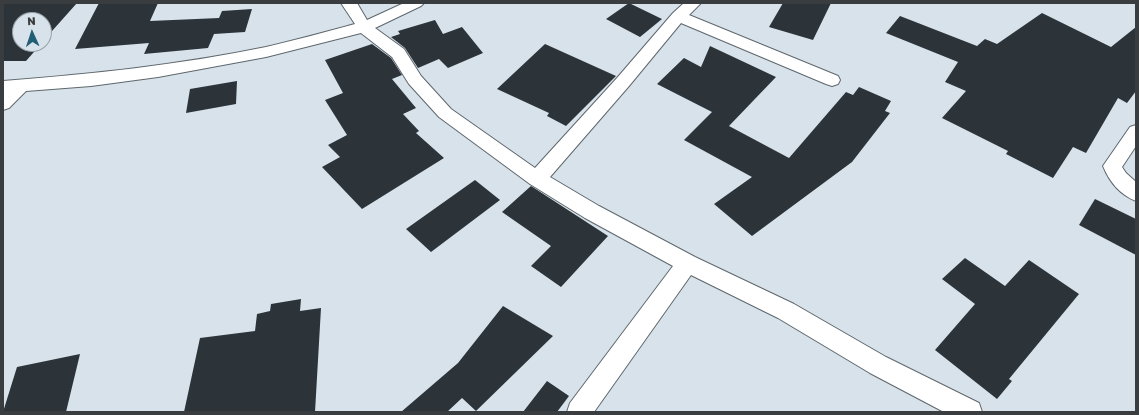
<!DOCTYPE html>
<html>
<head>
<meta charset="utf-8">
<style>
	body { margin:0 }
	#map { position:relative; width:1139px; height:415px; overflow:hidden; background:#d7e2ea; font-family:"Golos Text",sans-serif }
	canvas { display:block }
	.frame { position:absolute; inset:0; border:4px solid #393d40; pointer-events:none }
	.north { position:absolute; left:12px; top:12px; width:40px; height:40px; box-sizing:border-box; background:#d7e2ea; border:1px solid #98a0a6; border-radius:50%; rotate:357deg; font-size:11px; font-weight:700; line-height:16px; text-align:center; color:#393d40 }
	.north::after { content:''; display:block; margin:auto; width:14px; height:18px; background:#225e76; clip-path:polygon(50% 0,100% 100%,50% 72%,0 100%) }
</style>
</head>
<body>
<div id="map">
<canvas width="1139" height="415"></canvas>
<div class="frame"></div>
<div class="north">N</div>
</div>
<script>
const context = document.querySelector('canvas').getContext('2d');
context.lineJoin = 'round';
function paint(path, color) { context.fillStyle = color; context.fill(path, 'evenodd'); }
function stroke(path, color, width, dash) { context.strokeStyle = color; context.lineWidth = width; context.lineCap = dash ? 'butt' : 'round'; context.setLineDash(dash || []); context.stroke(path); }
const building = new Path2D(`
	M 3,3 L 77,3 L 44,40 L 44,20 L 20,20 L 20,44 L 41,44 L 26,61 L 3,61 Z
	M 99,3 L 158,3 L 150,21 L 219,18 L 222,11 L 252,9 L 245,32 L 214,34 L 208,48 L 144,54 L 149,43 L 75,49 Z
	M 629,3 L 662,19 L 640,37 L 606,19 Z
	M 783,3 L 831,3 L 813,40 L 769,27 Z
	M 1042,13 L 1111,47 L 1136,27 L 1136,91 L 1127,103 L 1118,98 L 1086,153 L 1073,147 L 1053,178 L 1006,154 L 1008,151 L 942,118 L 966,91 L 945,82 L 958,62 L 886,33 L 900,16 L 977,46 L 985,39 L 997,44 Z
	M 435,20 L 443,34 L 462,27 L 483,53 L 448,68 L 439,59 L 418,68 L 405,48 L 391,37 L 400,34 L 398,31 Z
	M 372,44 L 391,58 L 402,75 L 392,79 L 416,108 L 403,114 L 419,131 L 416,133 L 444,158 L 362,209 L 322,167 L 340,157 L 328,145 L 347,135 L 325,100 L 343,93 L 325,60 Z
	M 545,44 L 616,76 L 566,126 L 547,116 L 549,113 L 497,89 Z
	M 710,46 L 776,77 L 729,126 L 789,158 L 846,92 L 853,95 L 859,87 L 891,101 L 885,111 L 890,113 L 852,162 L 752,236 L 714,204 L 752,177 L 684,140 L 712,112 L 657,84 L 684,58 L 701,67 Z
	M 237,81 L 236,104 L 186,113 L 190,89 Z
	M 475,180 L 500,200 L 431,252 L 406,229 Z
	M 531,186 L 608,236 L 561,287 L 531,266 L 551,246 L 502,212 Z
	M 1095,199 L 1136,219 L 1136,255 L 1079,225 Z
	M 965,258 L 1005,286 L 1029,260 L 1079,294 L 1009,379 L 1012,381 L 997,399 L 935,350 L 975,304 L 942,279 Z
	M 301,299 L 300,311 L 321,308 L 315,412 L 184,412 L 200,338 L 255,331 L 257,314 L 270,311 L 271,304 Z
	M 503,306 L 553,336 L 476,411 L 462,398 L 447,412 L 401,412 L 458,363 Z
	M 80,354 L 66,412 L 3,412 L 17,367 Z
	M 547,381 L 569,396 L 557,412 L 523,412 Z`);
const street = new Path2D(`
	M 341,3 L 357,3 L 367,20 L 404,3 L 424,3 L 421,6 L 375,28 L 404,49 L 421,76 L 451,109 L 535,168 L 617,78 L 673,13 L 684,3 L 701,3 L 689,15 L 838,76 L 840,80 L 838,84 L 832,86 L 826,84 L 681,23 L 629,86 L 550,177 L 599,206 L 695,257 L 794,304 L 886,357 L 979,403 L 982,412 L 944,412 L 870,373 L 778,318 L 691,275 L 594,412 L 567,412 L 570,403 L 673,266 L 585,218 L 530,184 L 439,117 L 409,84 L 392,57 L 361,33 L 266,57 L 158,77 L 91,86 L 26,91 L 9,108 L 3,110 L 3,81 C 91,74 179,65 266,47 C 296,40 325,32 355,24 Z
	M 1136,125 L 1136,146 L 1122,167 L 1126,173 L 1136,182 L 1136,201 C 1120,195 1109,181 1103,166 L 1130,127 Z`);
paint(building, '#2c343a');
stroke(street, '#5e676d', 2);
paint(street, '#fff');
</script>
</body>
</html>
